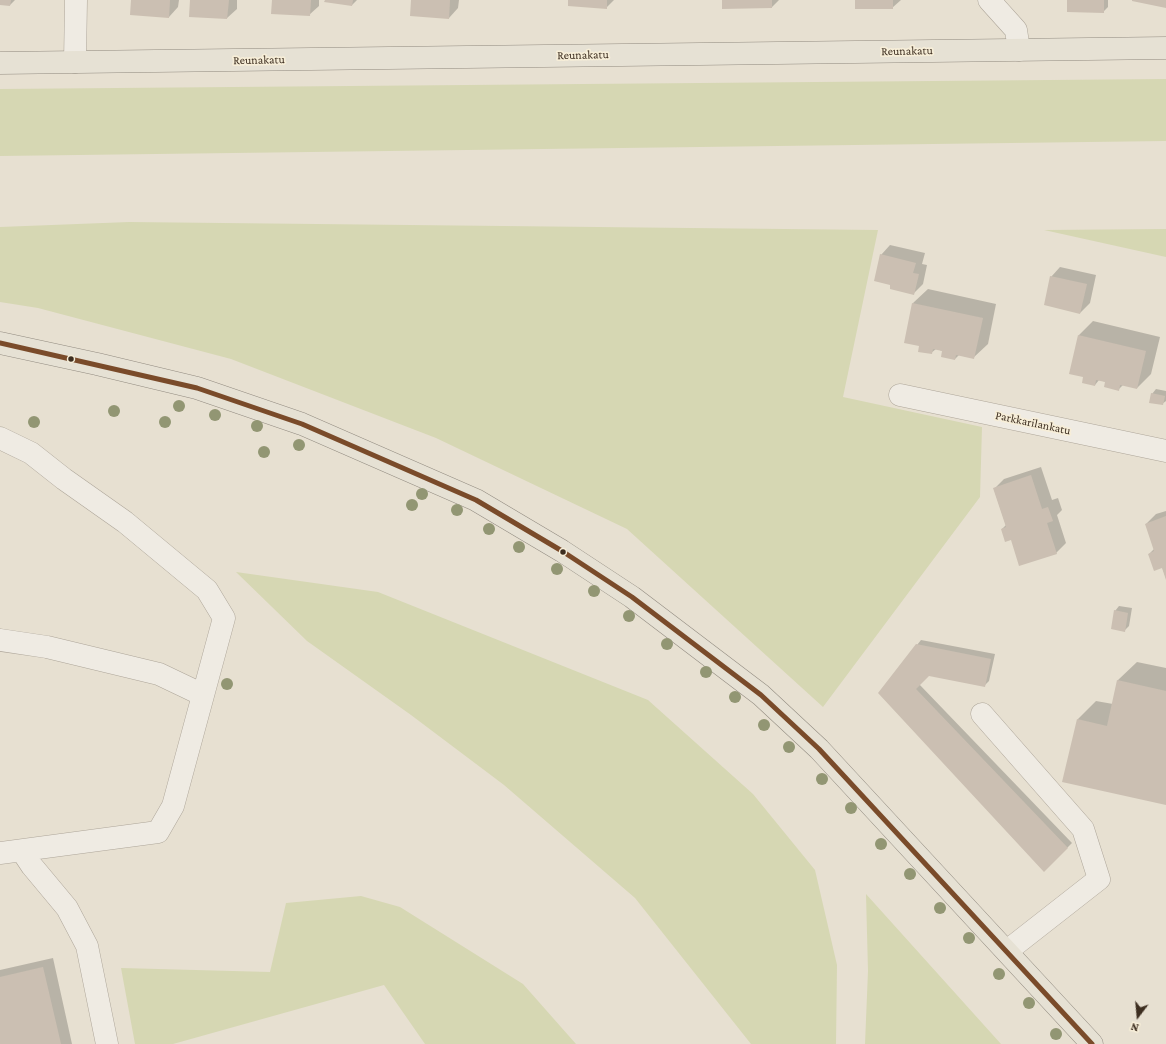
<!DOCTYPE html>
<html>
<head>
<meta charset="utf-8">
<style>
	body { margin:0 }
	#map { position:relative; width:1166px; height:1044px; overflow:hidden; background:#e7e0d1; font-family:"Crimson Pro",serif }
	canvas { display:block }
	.north { position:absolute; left:1118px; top:996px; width:40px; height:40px; -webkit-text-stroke:3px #f7eed8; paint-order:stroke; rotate:196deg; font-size:11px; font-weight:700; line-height:16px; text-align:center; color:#3d2e20 }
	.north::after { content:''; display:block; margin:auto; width:14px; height:18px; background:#3d2e20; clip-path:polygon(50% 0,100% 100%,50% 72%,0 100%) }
</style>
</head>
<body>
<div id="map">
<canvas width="1166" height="1044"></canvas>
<div class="north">N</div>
</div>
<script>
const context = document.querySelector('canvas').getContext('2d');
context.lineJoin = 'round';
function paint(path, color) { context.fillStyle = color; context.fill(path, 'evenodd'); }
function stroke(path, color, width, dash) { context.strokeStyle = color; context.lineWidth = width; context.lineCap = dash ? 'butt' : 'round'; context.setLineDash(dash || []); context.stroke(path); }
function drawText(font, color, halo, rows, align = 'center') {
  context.font = font + ' "Crimson Pro",serif'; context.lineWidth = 3.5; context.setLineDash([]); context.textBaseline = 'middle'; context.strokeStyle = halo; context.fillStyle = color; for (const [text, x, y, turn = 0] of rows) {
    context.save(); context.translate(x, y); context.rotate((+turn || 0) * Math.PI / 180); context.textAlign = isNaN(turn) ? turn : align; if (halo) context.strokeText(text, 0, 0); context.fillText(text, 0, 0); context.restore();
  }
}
const green = new Path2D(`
	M 1166,79 L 1166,141 L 0,156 L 0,89 Z
	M 129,222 L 878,230 L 843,397 L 982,427 L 980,497 L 823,707 L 627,529 L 436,438 L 231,359 L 38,308 L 0,302 L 0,227 Z
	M 1166,229 L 1166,257 L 1044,230 Z
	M 236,572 L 378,592 L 648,700 L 753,794 L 815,870 L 837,965 L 836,1044 L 751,1044 L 635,898 L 504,785 L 411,715 L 307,641 Z
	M 866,894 L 1001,1044 L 865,1044 L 868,971 Z
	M 361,896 L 400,907 L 523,984 L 576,1044 L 425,1044 L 384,985 L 173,1044 L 135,1044 L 121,968 L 270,972 L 286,903 Z`);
const shadow = new Path2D(`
	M 0,0 L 15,0 L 10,5 L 0,4 Z
	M 132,0 L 179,0 L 178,7 L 169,17 Z
	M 191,0 L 237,0 L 237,9 L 227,18 L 190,16 Z
	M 273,0 L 319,0 L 319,6 L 309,15 Z
	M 326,0 L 357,0 L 352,5 Z
	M 412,0 L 459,0 L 458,8 L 449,18 Z
	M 569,0 L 614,0 L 606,8 Z
	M 723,0 L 779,0 L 772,7 Z
	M 856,0 L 901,0 L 892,8 Z
	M 1068,0 L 1108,0 L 1108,7 L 1103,12 Z
	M 890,245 L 925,253 L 922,264 L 927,265 L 923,284 L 914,293 L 892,284 L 881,255 Z
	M 1060,267 L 1096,275 L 1090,303 L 1080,313 L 1051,277 Z
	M 928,289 L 996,304 L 988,344 L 973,358 L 959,355 L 955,359 L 943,351 L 936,349 L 931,353 L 920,346 L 913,303 Z
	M 1093,321 L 1160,337 L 1151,374 L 1137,388 L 1123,385 L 1119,389 L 1107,382 L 1099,380 L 1095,385 L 1084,376 L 1079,335 Z
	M 1156,389 L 1166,391 L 1166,401 L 1162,404 L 1152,394 Z
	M 1041,467 L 1052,500 L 1058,498 L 1062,510 L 1057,515 L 1066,543 L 1056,553 L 1011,538 L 1002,529 L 1006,525 L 994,489 L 1004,479 Z
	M 1166,511 L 1166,578 L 1162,567 L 1149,554 L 1155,548 L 1146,524 L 1156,514 Z
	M 1119,606 L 1132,608 L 1129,626 L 1125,630 L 1115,611 Z
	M 921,640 L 995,654 L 989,681 L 985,685 L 928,675 L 919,684 L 1072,843 L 1044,871 L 879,693 Z
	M 1137,662 L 1166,668 L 1166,804 L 1064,781 L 1078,719 L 1096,701 L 1113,704 L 1118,680 Z
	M 53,958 L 72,1044 L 0,1044 L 0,970 Z`);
const building = new Path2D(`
	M 0,0 L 11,0 L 10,6 L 0,5 Z
	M 131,0 L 170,0 L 169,18 L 130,15 Z
	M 190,0 L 229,0 L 227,19 L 189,17 Z
	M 272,0 L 311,0 L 310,16 L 271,14 Z
	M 325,0 L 353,0 L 352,6 L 324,2 Z
	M 411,0 L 450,0 L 449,19 L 410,16 Z
	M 568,0 L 607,0 L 607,9 L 568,6 Z
	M 722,0 L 772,0 L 772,8 L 722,9 Z
	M 855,0 L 893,0 L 893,9 L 855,9 Z
	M 1067,0 L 1104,0 L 1104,13 L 1067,12 Z
	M 1166,0 L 1166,8 L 1132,1 L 1132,0 Z
	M 880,254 L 916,263 L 913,273 L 919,274 L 914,295 L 890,289 L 890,285 L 874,281 Z
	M 1050,276 L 1087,284 L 1080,314 L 1044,305 Z
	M 912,303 L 983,318 L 974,359 L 956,355 L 955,360 L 941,357 L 942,351 L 933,349 L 932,354 L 918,352 L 919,346 L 904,343 Z
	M 1078,335 L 1146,351 L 1137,389 L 1120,385 L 1119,391 L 1104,387 L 1105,382 L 1096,380 L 1095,386 L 1082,383 L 1083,377 L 1069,374 Z
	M 1151,393 L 1165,396 L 1163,405 L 1149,403 Z
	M 1031,475 L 1042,509 L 1048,507 L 1053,521 L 1047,523 L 1057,554 L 1019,566 L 1011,540 L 1005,542 L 1001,529 L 1006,527 L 993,488 Z
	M 1166,516 L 1166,580 L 1162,568 L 1154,571 L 1148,554 L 1154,551 L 1145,524 Z
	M 1114,610 L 1128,613 L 1125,632 L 1111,629 Z
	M 916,644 L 991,659 L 985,687 L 929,676 L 916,689 L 1068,848 L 1044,872 L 878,693 Z
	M 1117,680 L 1166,691 L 1166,805 L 1062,782 L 1077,719 L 1107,726 Z
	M 43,967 L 61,1044 L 0,1044 L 0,977 Z`);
const minor = new Path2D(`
	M 989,0 L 1016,30 L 1019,50
	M 75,62 L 76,0
	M 900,395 L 1166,451
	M 0,438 L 31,453 L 64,479 L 125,522 L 207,590 L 224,618 L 173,806 L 158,832 L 0,853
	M 0,640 L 47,647 L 159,674 L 203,695
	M 982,714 L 1083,829 L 1099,879 L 1007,951
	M 22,851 L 32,866 L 67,908 L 87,946 L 107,1044`);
const major = new Path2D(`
	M 0,63 L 1166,48
	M 0,343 L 97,364 L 197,388 L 302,424 L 476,500 L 562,551 L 632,597 L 761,695 L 819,749 L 1092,1044`);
const bus1 = new Path2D(`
	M 0,343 L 197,388 L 302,424 L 476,500 L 562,551 L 632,597 L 761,695 L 819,749 L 1092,1044`);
const trees = [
	[179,406],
	[114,411],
	[215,415],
	[34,422],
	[165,422],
	[257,426],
	[299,445],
	[264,452],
	[422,494],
	[412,505],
	[457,510],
	[489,529],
	[519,547],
	[557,569],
	[594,591],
	[629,616],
	[667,644],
	[706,672],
	[227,684],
	[735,697],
	[764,725],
	[789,747],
	[822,779],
	[851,808],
	[881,844],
	[910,874],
	[940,908],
	[969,938],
	[999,974],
	[1029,1003],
	[1056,1034]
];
const markers = [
	[71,359,3.5,"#3d2e20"],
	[563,552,3.5,"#3d2e20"]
];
const streetNames = [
	["Reunakatu",907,51,-1],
	["Reunakatu",583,55,-1],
	["Reunakatu",259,60,-1],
	["Parkkarilankatu",1033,423,12]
];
paint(green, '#d6d7b3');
paint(shadow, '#0003');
paint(building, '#cbbfb2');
stroke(minor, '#ada599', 23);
stroke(major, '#928b80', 23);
stroke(minor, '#efebe3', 22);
stroke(major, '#e6e1d4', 22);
stroke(bus1, '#7a4b2a', 5);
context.fillStyle = '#929673';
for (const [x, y] of trees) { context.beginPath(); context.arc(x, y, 6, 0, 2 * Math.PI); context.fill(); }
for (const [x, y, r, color] of markers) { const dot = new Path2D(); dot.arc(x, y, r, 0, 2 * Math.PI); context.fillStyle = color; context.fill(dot); stroke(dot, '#f7eed8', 1.5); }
drawText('12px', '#3d2e20', '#f7eed8', streetNames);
</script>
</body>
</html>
